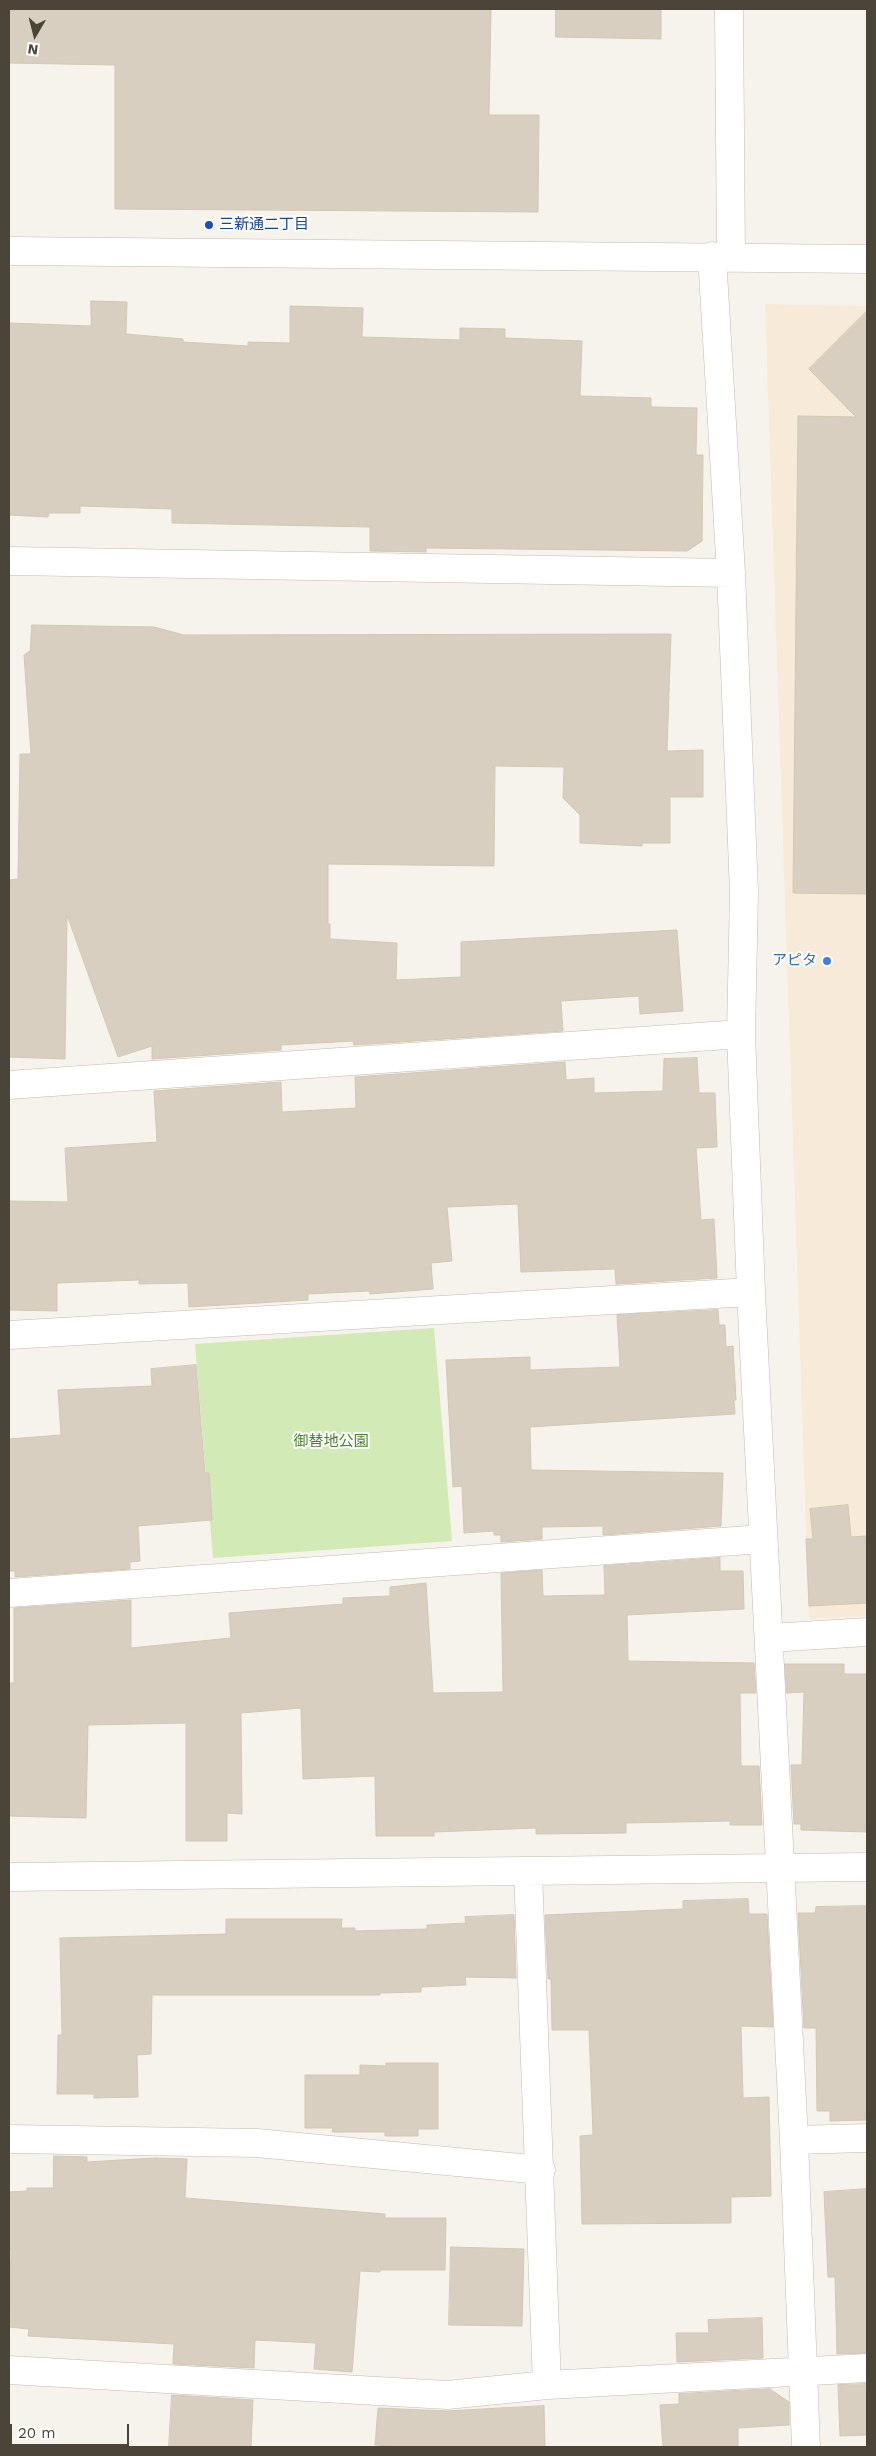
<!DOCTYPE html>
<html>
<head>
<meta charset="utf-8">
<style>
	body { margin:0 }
	#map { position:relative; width:876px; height:2456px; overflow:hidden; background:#f6f3ec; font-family:"Work Sans",sans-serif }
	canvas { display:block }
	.frame { position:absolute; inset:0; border:10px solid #4b4439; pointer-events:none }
	.north { position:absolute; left:10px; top:10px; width:50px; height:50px; -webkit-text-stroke:4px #fff; paint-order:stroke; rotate:188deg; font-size:14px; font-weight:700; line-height:20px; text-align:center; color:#4b4439 }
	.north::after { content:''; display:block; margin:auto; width:18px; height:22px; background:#4b4439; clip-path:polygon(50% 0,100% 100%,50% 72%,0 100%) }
	.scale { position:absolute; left:10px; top:2424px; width:119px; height:22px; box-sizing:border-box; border:2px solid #4b4439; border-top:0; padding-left:6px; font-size:15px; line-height:18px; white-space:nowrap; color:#4b4439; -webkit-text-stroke:4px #fff; paint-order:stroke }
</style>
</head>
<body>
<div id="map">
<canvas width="876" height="2456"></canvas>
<div class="frame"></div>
<div class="north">N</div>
<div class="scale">20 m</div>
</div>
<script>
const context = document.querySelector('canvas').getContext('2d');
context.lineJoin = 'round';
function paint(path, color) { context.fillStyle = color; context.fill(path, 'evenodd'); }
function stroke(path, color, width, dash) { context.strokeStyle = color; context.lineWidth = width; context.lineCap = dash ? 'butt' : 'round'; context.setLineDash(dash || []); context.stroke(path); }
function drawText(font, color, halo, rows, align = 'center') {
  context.font = font + ' "Work Sans","Noto Sans JP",sans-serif'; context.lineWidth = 4; context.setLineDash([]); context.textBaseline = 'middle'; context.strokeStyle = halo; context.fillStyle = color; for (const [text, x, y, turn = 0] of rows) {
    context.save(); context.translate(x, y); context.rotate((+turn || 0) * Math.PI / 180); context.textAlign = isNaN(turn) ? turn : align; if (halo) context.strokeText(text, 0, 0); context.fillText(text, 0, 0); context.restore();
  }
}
const commercial = new Path2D(`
	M 765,304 L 867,306 L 867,1616 L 809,1619 Z`);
const green = new Path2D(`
	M 434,1328 L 452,1541 L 213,1558 L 195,1344 Z`);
const building = new Path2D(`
	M 9,9 L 491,9 L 489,115 L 539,115 L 538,212 L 115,209 L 115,65 L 9,63 Z
	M 556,9 L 661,9 L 661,39 L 556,37 Z
	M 91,301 L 127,302 L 126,334 L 183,339 L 183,342 L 248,346 L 248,342 L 290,343 L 290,306 L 363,308 L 362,337 L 460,340 L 460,328 L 505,329 L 505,338 L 582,341 L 580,396 L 651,398 L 651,407 L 697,408 L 696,455 L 703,455 L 702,541 L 687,551 L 426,548 L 426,552 L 370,551 L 370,527 L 172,523 L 172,509 L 80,506 L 80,513 L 49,513 L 48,517 L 9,515 L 9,323 L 91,326 Z
	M 867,311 L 867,894 L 793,893 L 798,416 L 856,417 L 809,369 Z
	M 32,625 L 154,627 L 184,635 L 671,634 L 667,751 L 703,750 L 703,797 L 670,797 L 670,843 L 642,843 L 642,846 L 580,843 L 580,815 L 563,798 L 564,767 L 495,766 L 494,866 L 328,864 L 328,924 L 330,924 L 330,939 L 397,943 L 396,980 L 461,977 L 461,942 L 677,930 L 683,1011 L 640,1014 L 639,996 L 561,1001 L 563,1031 L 354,1045 L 353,1041 L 281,1045 L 281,1050 L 152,1059 L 152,1046 L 118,1057 L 67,915 L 65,1059 L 9,1057 L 9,880 L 18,879 L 20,754 L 31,754 L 24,655 L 30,651 Z
	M 697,1058 L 699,1093 L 715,1093 L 717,1147 L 696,1148 L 701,1220 L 714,1219 L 717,1278 L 616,1284 L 615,1269 L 521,1272 L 518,1204 L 447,1207 L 452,1261 L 431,1263 L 433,1289 L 370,1294 L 369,1291 L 308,1294 L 308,1300 L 189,1307 L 188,1283 L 139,1284 L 139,1280 L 57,1283 L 57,1311 L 9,1310 L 9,1201 L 68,1202 L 65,1148 L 157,1142 L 154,1091 L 281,1082 L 282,1112 L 356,1108 L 355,1077 L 565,1062 L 566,1080 L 594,1078 L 594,1093 L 663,1091 L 664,1059 Z
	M 718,1310 L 719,1325 L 725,1325 L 726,1347 L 733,1346 L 736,1400 L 734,1400 L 735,1414 L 530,1427 L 531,1470 L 723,1473 L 721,1526 L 603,1535 L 603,1526 L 542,1527 L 542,1539 L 501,1542 L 501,1535 L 494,1535 L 494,1531 L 464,1533 L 462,1486 L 453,1487 L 446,1360 L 530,1357 L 530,1370 L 620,1367 L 617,1315 Z
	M 196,1365 L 205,1473 L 209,1473 L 212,1520 L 138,1526 L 140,1561 L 130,1562 L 130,1569 L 15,1577 L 15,1571 L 9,1571 L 9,1439 L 61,1435 L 58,1390 L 152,1386 L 151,1369 Z
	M 848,1505 L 851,1537 L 867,1536 L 867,1603 L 809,1606 L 806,1539 L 813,1539 L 810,1509 Z
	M 720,1558 L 720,1571 L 743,1571 L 744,1609 L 627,1615 L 628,1661 L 754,1663 L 756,1693 L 740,1693 L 741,1766 L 759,1766 L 762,1825 L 730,1825 L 730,1821 L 626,1823 L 626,1833 L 536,1834 L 536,1828 L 434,1832 L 434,1836 L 376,1836 L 375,1776 L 303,1779 L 301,1708 L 241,1713 L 242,1814 L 227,1813 L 227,1841 L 186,1841 L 186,1723 L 88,1725 L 86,1818 L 9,1816 L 9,1683 L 14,1683 L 14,1608 L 131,1600 L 131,1648 L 231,1638 L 229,1613 L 343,1604 L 343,1598 L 390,1596 L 390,1587 L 426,1583 L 433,1693 L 503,1692 L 501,1573 L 542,1570 L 543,1596 L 605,1595 L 604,1566 Z
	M 785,1664 L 844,1664 L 844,1674 L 867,1674 L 867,1832 L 801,1830 L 801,1824 L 794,1824 L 791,1765 L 802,1765 L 804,1692 L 787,1693 Z
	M 748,1899 L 749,1914 L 767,1914 L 773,2027 L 741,2026 L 743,2098 L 769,2097 L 771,2196 L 731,2197 L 731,2223 L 582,2224 L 580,2136 L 593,2135 L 589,2030 L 552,2030 L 551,1979 L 548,1979 L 545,1915 L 683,1909 L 683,1901 Z
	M 867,1906 L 867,2120 L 830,2121 L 830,2111 L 817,2111 L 816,2028 L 804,2028 L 798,1913 L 815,1913 L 816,1907 Z
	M 514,1915 L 516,1978 L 465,1977 L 466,1985 L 421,1987 L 421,1992 L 380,1993 L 380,1995 L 152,1995 L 151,2054 L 137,2055 L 138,2097 L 94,2098 L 94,2094 L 57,2094 L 58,2035 L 62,2035 L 60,1938 L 226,1934 L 226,1919 L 342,1919 L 341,1928 L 355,1928 L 355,1931 L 427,1929 L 427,1925 L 466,1923 L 465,1917 Z
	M 386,2063 L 438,2063 L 438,2129 L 418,2129 L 418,2136 L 385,2136 L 385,2132 L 332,2132 L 333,2128 L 305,2128 L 305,2075 L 360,2075 L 360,2065 L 386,2066 Z
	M 54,2156 L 87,2157 L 87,2162 L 155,2158 L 187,2159 L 185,2198 L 385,2214 L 385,2218 L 446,2218 L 445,2270 L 380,2270 L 380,2272 L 360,2271 L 352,2372 L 314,2369 L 316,2343 L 255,2340 L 254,2368 L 173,2364 L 174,2344 L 28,2336 L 29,2329 L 9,2327 L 11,2250 L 9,2250 L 9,2192 L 27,2191 L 27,2188 L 53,2188 Z
	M 867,2189 L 867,2353 L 837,2354 L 835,2277 L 828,2277 L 824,2192 Z
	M 451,2247 L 524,2249 L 522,2326 L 449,2325 Z
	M 762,2318 L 763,2358 L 677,2362 L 676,2333 L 709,2333 L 708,2320 Z
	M 867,2384 L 867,2435 L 840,2436 L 838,2385 Z
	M 770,2389 L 789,2402 L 789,2425 L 738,2428 L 738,2447 L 663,2447 L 660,2405 L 679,2404 L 679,2394 Z
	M 172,2395 L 253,2400 L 251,2447 L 169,2447 Z
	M 544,2406 L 545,2447 L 407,2447 L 375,2445 L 378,2408 L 446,2411 Z`);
const minor = new Path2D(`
	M 729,9 L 731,257
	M 9,251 L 867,259
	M 712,256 L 731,573 L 744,892 L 741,1034 L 751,1292 L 794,2140 L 806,2447
	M 9,561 L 731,573
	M 9,1085 L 741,1034
	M 9,1335 L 751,1292
	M 9,1593 L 763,1539
	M 769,1638 L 867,1632
	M 528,1871 L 547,2385
	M 9,1877 L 867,1867
	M 9,2139 L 257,2143 L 541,2170
	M 794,2140 L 867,2138
	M 9,2370 L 447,2395 L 547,2385 L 867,2368`);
const markers = [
	[209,225,5,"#1a4fb4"],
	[827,961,5,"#3f7fe0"]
];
const transitNames = [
	["三新通二丁目",219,225]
];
const shopNames = [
	["アピタ",817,961]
];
const parkNames = [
	["御替地公園",331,1442]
];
paint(commercial, '#f7ead8');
paint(green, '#d2eab5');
paint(building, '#d8cfc1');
stroke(building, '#d3c7b4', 1);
stroke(minor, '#c2bbae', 29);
stroke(minor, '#fff', 28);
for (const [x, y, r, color] of markers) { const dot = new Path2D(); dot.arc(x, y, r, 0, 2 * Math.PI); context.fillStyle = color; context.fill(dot); stroke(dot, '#fff', 2); }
drawText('15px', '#164399', '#fff', transitNames, 'left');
drawText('15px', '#366cbe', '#fff', shopNames, 'right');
drawText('15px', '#4a7f2a', '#fff', parkNames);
</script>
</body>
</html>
